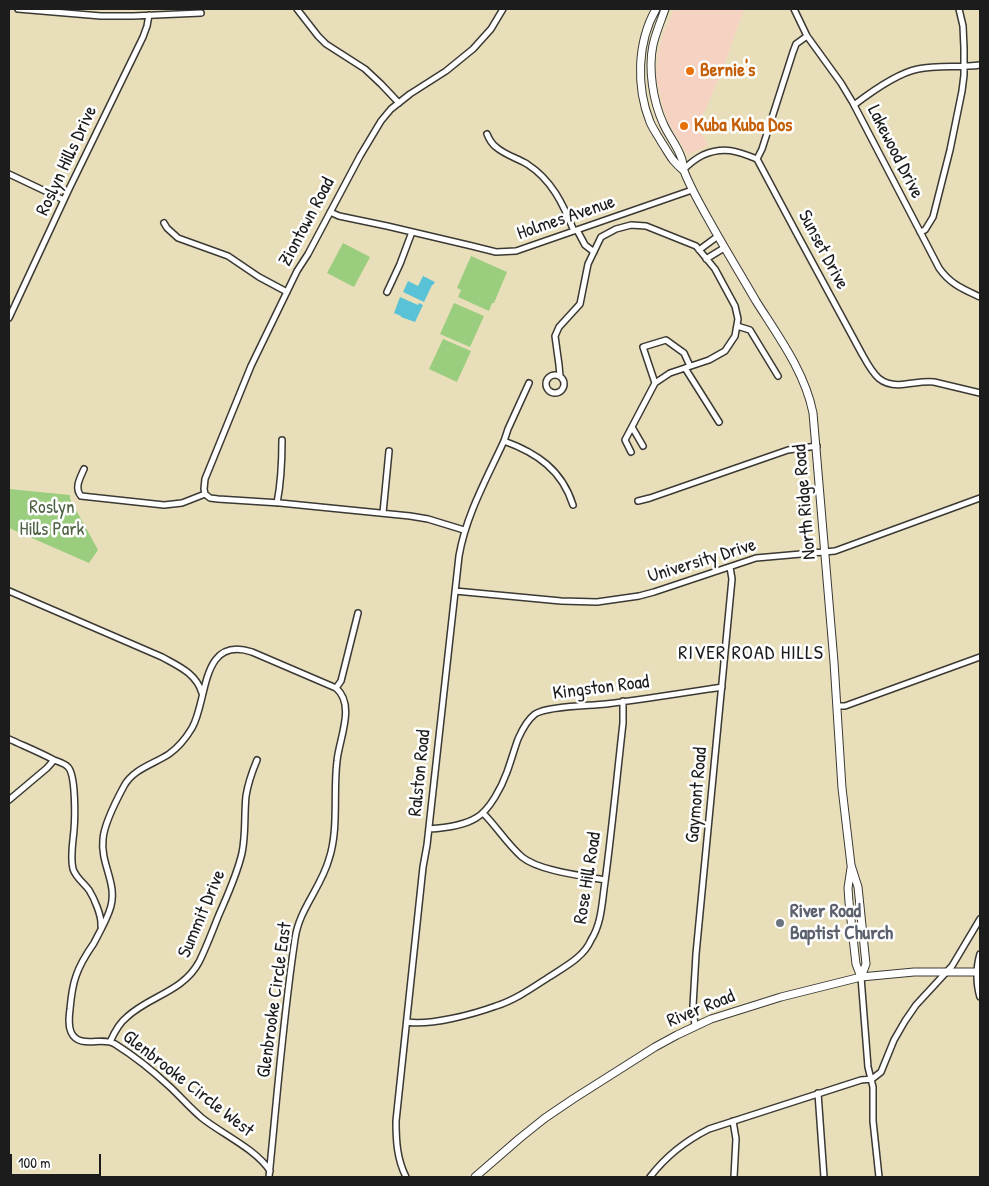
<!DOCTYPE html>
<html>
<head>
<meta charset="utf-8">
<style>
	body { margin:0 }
	#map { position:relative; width:989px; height:1186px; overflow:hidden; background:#e8dfba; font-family:"Patrick Hand",sans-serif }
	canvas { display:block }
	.frame { position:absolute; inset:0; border:10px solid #1c1c1c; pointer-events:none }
	.scale { position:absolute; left:10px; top:1154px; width:91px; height:22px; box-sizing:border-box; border:2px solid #1c1c1c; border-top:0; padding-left:6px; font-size:15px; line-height:18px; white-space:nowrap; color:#1c1c1c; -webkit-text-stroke:4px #fff; paint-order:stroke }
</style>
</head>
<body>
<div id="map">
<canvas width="989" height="1186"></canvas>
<div class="frame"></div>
<div class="scale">100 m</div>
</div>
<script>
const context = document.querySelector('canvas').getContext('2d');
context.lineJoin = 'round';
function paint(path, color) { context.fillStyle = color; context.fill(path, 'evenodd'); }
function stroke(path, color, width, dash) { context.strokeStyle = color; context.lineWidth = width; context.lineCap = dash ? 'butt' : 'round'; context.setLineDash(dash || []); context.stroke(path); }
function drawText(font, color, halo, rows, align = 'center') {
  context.font = font + ' "Patrick Hand",sans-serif'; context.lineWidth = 5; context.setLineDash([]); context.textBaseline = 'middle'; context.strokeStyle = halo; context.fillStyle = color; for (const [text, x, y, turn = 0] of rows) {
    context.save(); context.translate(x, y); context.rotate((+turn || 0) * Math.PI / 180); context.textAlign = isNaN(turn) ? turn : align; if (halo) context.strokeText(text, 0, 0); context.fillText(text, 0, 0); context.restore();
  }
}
const built = new Path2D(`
	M 674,9 L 744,9 L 722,71 L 702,118 L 700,130 L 708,145 L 688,155 L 668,122 L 662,104 L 656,76 L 658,52 L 663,34 Z`);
const green = new Path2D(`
	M 343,243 L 370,257 L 354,287 L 327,273 Z
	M 471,256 L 507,272 L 494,303 L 492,303 L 489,311 L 458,297 L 461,290 L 457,288 Z
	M 454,303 L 484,316 L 470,347 L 440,334 Z
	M 443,339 L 471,351 L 457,382 L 429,369 Z
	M 9,489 L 70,495 L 70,499 L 98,550 L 89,563 L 9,528 Z`);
const water = new Path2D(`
	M 423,276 L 435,282 L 433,285 L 432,285 L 424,302 L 403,292 L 408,281 L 418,286 Z
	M 400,297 L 418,305 L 419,303 L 423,305 L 415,322 L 401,317 L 401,316 L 394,313 Z`);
const minor = new Path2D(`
	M 18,9 L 101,16 L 133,16 L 201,13
	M 297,9 L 318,36 L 326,44 L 365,69 L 381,84 L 399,103
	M 794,9 L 807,36 L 841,83 L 853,103 L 939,268 C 950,284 963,289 980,297
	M 854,105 C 871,92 897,73 918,69 C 938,65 960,68 980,65
	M 487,134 C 489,139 492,144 496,147 C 505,155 517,158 527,164 C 552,180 563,204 574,231
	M 757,159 L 797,234 L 862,354 C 873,374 880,388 906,384 C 916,383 924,381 934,382 L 980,393
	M 757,159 L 762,149 L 793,52 L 796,44 L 807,36
	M 683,170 C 690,163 695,159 703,155 C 724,146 737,151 757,159
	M 9,174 L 64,200
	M 330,212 L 339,216 L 387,226 L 472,246 L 496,252 L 516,251 L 692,190
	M 164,223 L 167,228 L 178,238 L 228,256 L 259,277 L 287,292
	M 577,230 L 585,245 L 594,252
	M 920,232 L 925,230 L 933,217 L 950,150 L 962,91 L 964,75 L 964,48 L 963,26 L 959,9
	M 699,250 L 718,236
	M 706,259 L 724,248
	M 387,292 L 400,264 L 412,232
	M 9,318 L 69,189 L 143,37 L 147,26 L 149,15
	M 737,326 L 750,330 L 778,376
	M 685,368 L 719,422
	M546 384a9 9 0 1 1 18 0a9 9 0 1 1-18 0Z
	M 560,376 L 559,365 L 555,336 L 559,327 L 580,304 L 588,264 L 601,237 L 616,229 L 631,225 L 646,226 L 696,246 L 715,269 L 735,306 L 738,319 L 735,336 L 725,351 L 709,360 L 670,373 L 655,383 L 625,440 L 631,452
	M 655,383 L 643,347 L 666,340 L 684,353 L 690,366
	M 632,427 L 643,446
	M 504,441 C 537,453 562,470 573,505
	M 84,469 C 80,478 74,488 81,496 L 164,505 L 182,503 L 205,494
	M 205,494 L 204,489 L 205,479 L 251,366 L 297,271 L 308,254 L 360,156 L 381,121 L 391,109 L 410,94 L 446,71 L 473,49 L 491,29 L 503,9
	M 205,494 L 210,498 L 218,499 L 280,503 L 410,516 L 428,519 L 464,530
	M 638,501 L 650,498 L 788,450 L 817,446
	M 277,503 C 281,483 282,461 282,440
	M 383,513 L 389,451
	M 9,591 L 162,657 C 178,666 196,673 202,693
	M 455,591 L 561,601 L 597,602 L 639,596 L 654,592 L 756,558 L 835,551 L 980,498
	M 336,688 L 341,681 L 358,613
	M 837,706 L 845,706 L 856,702 L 980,657
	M 9,739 C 24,746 39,752 54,760 C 59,762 64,763 68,767 C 76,775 75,818 74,830 C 73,842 70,857 73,869 C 76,878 84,883 89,890 C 94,898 102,916 101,926
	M 9,800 L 47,768 L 54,760
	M 483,813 C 497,827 507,844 522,857 C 539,871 584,876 605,880
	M 429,829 C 444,828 463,826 476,818 C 490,810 502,786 507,772 C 511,761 514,750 518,739 C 522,730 527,720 535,714 C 547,706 589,706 606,704 C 645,699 683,693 722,687
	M 980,954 C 976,967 976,984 980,997
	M 861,977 L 868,1067 L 873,1087 L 873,1121 L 879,1177
	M 407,1022 C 430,1026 474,1014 496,1006 C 515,1000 532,988 549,977 C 558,971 569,965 577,958 C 583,953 588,947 591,940 C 602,923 602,901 605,882 C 612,829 617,776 623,723 L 623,701
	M 695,1026 L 693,1006 L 696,954 L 732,579 L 730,567
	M 110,1042 C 114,1033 119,1023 127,1017 C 149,996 183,992 199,962 C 206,948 212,932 218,917 C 227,896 237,875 242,853 C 246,834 244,815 246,796 C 248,783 252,772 257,760
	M 818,1093 L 824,1177
	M 733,1121 L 736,1139 L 734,1177
	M 269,1177 C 277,1098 283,1018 295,939 C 299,909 321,888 329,859 C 339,829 333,792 337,761 C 339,739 356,705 336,688 L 252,652 C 200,635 208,701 192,728 C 186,738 179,747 169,754 C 154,764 133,769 124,786 C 117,799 104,825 103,839 C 100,866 120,885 109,912 C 105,923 99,933 94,943 C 87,953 80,964 76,976 C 72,987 71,998 70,1009 C 69,1017 68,1025 71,1032 C 79,1050 102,1036 115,1044 C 134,1056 153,1071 169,1086 C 180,1096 190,1108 202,1118 C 222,1134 256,1149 270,1171
	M 406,1177 C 397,1159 396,1141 396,1121 L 423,867 L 427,845 L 459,556 C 466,515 487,478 504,441 L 508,429 L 529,383
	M 650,1177 C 666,1156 685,1141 709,1129 L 861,1080 L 872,1079 L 881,1072 L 894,1040 L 905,1021 L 916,1005 L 952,966 L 980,919`);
const secondary = new Path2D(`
	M 656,9 C 637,42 636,87 650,122 C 653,129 658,136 662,143 C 670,155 671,160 683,170
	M 665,9 C 661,21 656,32 653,45 C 648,69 653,101 663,123 C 668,135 677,145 681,157 C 683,161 683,167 684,171 C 691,189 701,206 710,222 C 725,249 741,275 756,301 C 778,336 805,372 813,413 L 834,662 L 842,788 L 851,865 L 858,887 L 866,964 L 861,977
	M 851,868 L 848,888 L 849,902 L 856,964 L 861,977
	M 475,1177 L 520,1138 L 545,1118 L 573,1099 L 655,1047 L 677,1035 L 711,1019 L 781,997 L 861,977 L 914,972 L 980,972`);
const markers = [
	[690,71,5,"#e8710a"],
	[684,126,5,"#e8710a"],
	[780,923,5,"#6b7280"]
];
const foodNames = [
	["Bernie's",700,71],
	["Kuba Kuba Dos",694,126]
];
const streetNames = [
	["Lakewood Drive",895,152,63],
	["Roslyn Hills Drive",67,161,-65],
	["Holmes Avenue",566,218,-19],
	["Ziontown Road",307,222,-62],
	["Sunset Drive",823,250,62],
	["North Ridge Road",805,502,-95],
	["University Drive",702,561,-17],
	["Kingston Road",601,688,-7],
	["Ralston Road",420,773,-84],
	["Gaymont Road",697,795,-85],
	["Rose Hill Road",588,878,-81],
	["Summit Drive",202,914,-67],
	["Glenbrooke Circle East",275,1000,-82],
	["River Road",701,1009,-22],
	["Glenbrooke Circle West",188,1084,38]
];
const parkNames = [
	["Roslyn",52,508],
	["Hills Park",52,530]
];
const worshipNames = [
	["River Road",790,912],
	["Baptist Church",790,934]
];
const neighbourhoodNames = [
	["RIVER ROAD HILLS",751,654]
];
paint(built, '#f5d2c2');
paint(green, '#9acd7d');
paint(water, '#5ac2d7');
stroke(minor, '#3b3934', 8);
stroke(secondary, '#3b3934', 9);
stroke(minor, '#fff', 5);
stroke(secondary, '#fff', 7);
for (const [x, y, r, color] of markers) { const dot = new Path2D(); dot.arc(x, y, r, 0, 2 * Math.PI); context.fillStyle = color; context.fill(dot); stroke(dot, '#fff', 2); }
drawText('bold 19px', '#c56008', '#fff', foodNames, 'left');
drawText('19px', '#1c1c1c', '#fff', streetNames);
drawText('19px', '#4e6343', '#fff', parkNames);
drawText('bold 19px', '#5b616d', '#fff', worshipNames, 'left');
context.letterSpacing = '1px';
drawText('20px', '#1c1c1c', '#fff', neighbourhoodNames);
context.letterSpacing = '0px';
</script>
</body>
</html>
